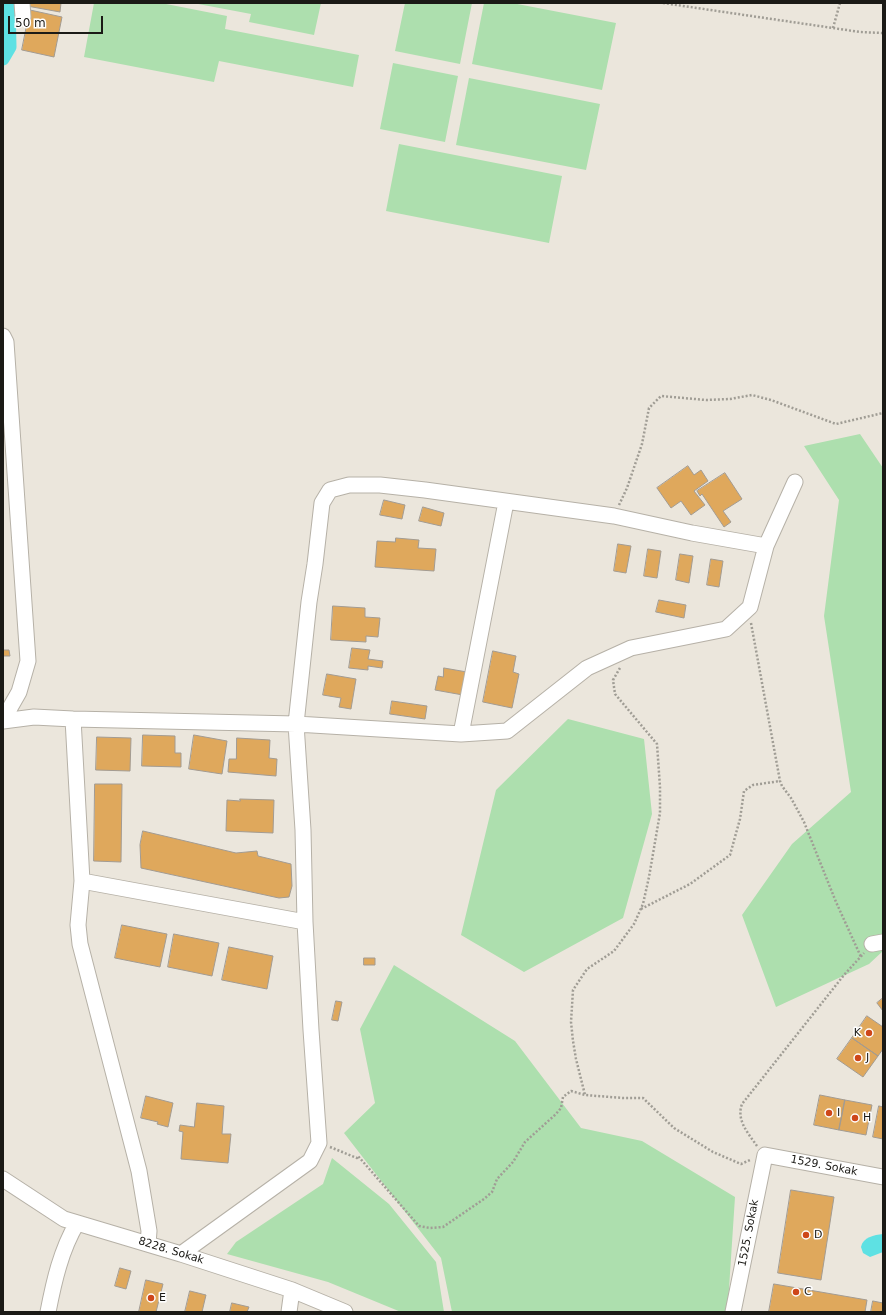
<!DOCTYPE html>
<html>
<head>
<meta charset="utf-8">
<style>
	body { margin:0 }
	#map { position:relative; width:886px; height:1315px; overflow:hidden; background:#ebe6dc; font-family:"DejaVu Sans",sans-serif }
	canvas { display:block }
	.frame { position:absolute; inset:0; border:4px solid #1b1a16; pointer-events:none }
	.scale { position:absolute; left:8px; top:16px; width:95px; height:18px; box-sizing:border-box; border:2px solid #1b1a16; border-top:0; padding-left:5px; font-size:12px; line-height:14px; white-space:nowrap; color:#1b1a16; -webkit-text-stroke:3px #fff; paint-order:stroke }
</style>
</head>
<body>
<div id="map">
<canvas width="886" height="1315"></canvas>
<div class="frame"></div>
<div class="scale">50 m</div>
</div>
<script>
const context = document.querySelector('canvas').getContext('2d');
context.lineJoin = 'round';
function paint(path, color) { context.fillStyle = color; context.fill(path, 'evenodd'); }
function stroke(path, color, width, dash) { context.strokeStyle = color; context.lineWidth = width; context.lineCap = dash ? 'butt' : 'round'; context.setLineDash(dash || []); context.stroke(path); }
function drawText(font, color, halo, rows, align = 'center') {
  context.font = font + ' "DejaVu Sans",sans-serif'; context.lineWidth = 3; context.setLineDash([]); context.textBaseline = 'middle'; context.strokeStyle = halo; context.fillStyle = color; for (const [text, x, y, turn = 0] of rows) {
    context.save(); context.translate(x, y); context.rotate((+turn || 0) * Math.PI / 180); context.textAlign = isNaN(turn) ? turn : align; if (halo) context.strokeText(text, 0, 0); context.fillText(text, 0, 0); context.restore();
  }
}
const green = new Path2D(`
	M 94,3 L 161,3 L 227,16 L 225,29 L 359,55 L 353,87 L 219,61 L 214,82 L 84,57 Z
	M 193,3 L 321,3 L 314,35 L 249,22 L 251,14 Z
	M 405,3 L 472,3 L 460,64 L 395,51 Z
	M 484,3 L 512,3 L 616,23 L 602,90 L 472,64 Z
	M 393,63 L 458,76 L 445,142 L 380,129 Z
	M 469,78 L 600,104 L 586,170 L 456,145 Z
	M 399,144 L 562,176 L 549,243 L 386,211 Z
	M 860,434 L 883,468 L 883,951 L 869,964 L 776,1007 L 742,915 L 792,844 L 851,792 L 824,616 L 839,500 L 804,446 Z
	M 568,719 L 644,739 L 652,814 L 623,918 L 524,972 L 461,935 L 496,790 Z
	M 394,965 L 515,1041 L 581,1128 L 642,1141 L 735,1197 L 728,1304 L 725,1312 L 452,1312 L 441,1258 L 344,1133 L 375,1103 L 360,1029 Z
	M 332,1158 L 389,1204 L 436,1262 L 444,1312 L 401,1312 L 328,1282 L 227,1254 L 236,1242 L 323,1184 Z`);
const water = new Path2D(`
	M 883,1234 L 883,1252 L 870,1257 L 863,1253 L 861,1247 C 863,1237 874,1235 883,1234 Z`);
const canal = new Path2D(`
	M 3,59 L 10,47 L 9,3`);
const building = new Path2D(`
	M 28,3 L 61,3 L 60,12 L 27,6 Z
	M 30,10 L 62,17 L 54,57 L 22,50 Z
	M 688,466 L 694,475 L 701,470 L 708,481 L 694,491 L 705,505 L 691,515 L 681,501 L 671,508 L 657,488 Z
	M 725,473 L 742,499 L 723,511 L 731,522 L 724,527 L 702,494 L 700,496 L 697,491 Z
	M 384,500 L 405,505 L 402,519 L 380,515 Z
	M 423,507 L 444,513 L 441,526 L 419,521 Z
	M 396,538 L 419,540 L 418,548 L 436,549 L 434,571 L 375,567 L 377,541 L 395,542 Z
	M 618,544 L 631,546 L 626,573 L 614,571 Z
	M 648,549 L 661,551 L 657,578 L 644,576 Z
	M 680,554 L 693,556 L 689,583 L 676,580 Z
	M 711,559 L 723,561 L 719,587 L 707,585 Z
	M 659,600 L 686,605 L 684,618 L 656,612 Z
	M 333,606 L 365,608 L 365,617 L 380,618 L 378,637 L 366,636 L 366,642 L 331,640 Z
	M 352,648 L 370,650 L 368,659 L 383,661 L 382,668 L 368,666 L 368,670 L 349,668 Z
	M 3,650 L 9,650 L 10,656 L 3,656 Z
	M 493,651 L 516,656 L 513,672 L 519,674 L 512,708 L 483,702 Z
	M 444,668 L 467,672 L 463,695 L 435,690 L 438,676 L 443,677 Z
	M 327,674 L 356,679 L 351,709 L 339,707 L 341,698 L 323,695 Z
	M 392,701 L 427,706 L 425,719 L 390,714 Z
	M 143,735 L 175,736 L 175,753 L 181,753 L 181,767 L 142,766 Z
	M 194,735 L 227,741 L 222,774 L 189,769 Z
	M 97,737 L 131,738 L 130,771 L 96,770 Z
	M 237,738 L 270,740 L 269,758 L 277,759 L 276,776 L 228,772 L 229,759 L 236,759 Z
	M 95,784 L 122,784 L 121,862 L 94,861 Z
	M 240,799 L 274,800 L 273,833 L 226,831 L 227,800 L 240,801 Z
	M 143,831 L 236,853 L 257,851 L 258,856 L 291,864 L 292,886 L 289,897 L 279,898 L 141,868 L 140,845 Z
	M 122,925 L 167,934 L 160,967 L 115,958 Z
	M 174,934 L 219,943 L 212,976 L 168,967 Z
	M 229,947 L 273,956 L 267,989 L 222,980 Z
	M 364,958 L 375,958 L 375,965 L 364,965 Z
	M 883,998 L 883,1011 L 877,1003 Z
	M 336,1001 L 342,1002 L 338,1021 L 332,1020 Z
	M 867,1016 L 883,1027 L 883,1049 L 878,1056 L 852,1038 Z
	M 852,1038 L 878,1056 L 863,1077 L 837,1059 Z
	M 820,1095 L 845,1100 L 839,1130 L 814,1125 Z
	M 146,1096 L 173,1103 L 168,1127 L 157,1124 L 158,1122 L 141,1118 Z
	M 845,1100 L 872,1105 L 866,1135 L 839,1130 Z
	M 197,1103 L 224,1106 L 222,1134 L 231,1134 L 228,1163 L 181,1159 L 183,1132 L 179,1131 L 180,1125 L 194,1127 Z
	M 879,1106 L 883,1107 L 883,1139 L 873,1137 Z
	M 791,1190 L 834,1197 L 821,1280 L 778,1273 Z
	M 120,1268 L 131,1271 L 126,1289 L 115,1286 Z
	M 146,1280 L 163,1284 L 156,1312 L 139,1312 Z
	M 774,1284 L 867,1300 L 865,1312 L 769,1312 Z
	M 190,1291 L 206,1295 L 202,1312 L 185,1312 Z
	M 873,1301 L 883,1303 L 883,1312 L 871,1312 Z
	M 232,1303 L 249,1307 L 247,1312 L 230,1312 Z`);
const path = new Path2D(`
	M 663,3 L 860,32 L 883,33
	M 833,28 L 840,3
	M 619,505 L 627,488 L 642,444 L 649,408 L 661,396 L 706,400 L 730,399 L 752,395 L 771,400 L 836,424 L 883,413
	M 751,623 L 780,781 L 782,786 L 791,798 L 804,822 L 836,902 L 861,957
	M 620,668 L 613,680 L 615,694 L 657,744 L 660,787 L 660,813 L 649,877 L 643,904 L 634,924 L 614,951 L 587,969 L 573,990 L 571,1022 L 573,1041 L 576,1059 L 585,1095 L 623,1098 L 643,1098 L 674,1128 L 713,1152 L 741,1164 L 750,1160
	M 641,909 L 690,884 L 730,855 L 740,819 L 744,791 L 753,785 L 780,781
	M 757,1146 C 748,1133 736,1120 742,1104 L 844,975 L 864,953
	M 330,1147 L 357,1158 L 358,1156 L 419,1226 L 430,1228 L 443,1227 L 484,1199 L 492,1192 L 497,1179 L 513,1162 L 525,1142 L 556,1114 L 561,1108 L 563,1097 L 571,1091 L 585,1095`);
const minor = new Path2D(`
	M 22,3 L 23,17
	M 3,336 L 6,342 L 28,661 L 19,692 L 3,720
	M 73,719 L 82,881 L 305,922
	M 3,721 L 34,717 L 73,719 L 296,724 L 461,734 L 507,731 L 587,668 L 631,648 L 726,629 L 750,607 L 766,546 L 795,482
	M 461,734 L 506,502
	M 82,881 L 78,925 L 80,944 L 139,1171 L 149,1231 L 148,1244
	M 872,944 L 883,942
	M 3,1179 L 64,1219 L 181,1254 L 292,1290 L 345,1312
	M 181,1254 L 310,1161 L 319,1143 L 311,1030 L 305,922 L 303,830 L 296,724 L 309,602 L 315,564 L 322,503 L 330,490 L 349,485 L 380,485 L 425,490 L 614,516 L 692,533 L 766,546
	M 48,1312 C 54,1281 61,1250 77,1223
	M 289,1312 L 292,1290
	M 733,1312 L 765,1155 L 883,1177`);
const markers = [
	[869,1033,4,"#ce4619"],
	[858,1058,4,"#ce4619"],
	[829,1113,4,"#ce4619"],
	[855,1118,4,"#ce4619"],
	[806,1235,4,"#ce4619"],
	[796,1292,4,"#ce4619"],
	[151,1298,4,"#ce4619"]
];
const poiNames = [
	["K",861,1033,"right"],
	["J",866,1058],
	["I",837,1113],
	["H",863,1118],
	["D",814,1235],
	["C",804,1292],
	["E",159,1298]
];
const streetNames = [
	["1529. Sokak",824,1166,11],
	["1525. Sokak",749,1233,-79],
	["8228. Sokak",171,1251,17]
];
paint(green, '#addfae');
paint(water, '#5ee1e3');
stroke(canal, '#5ee1e3', 13);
paint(building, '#dfa85c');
stroke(building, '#a29b92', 1);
stroke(minor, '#b6b1a7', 17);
stroke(path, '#a09d95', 2.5, [2, 2]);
stroke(minor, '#fff', 15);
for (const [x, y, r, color] of markers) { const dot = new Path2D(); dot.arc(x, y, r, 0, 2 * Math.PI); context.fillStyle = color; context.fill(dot); stroke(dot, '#fff', 1.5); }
drawText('11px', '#1b1a16', '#fff', poiNames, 'left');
drawText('11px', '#1b1a16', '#fff', streetNames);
</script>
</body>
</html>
